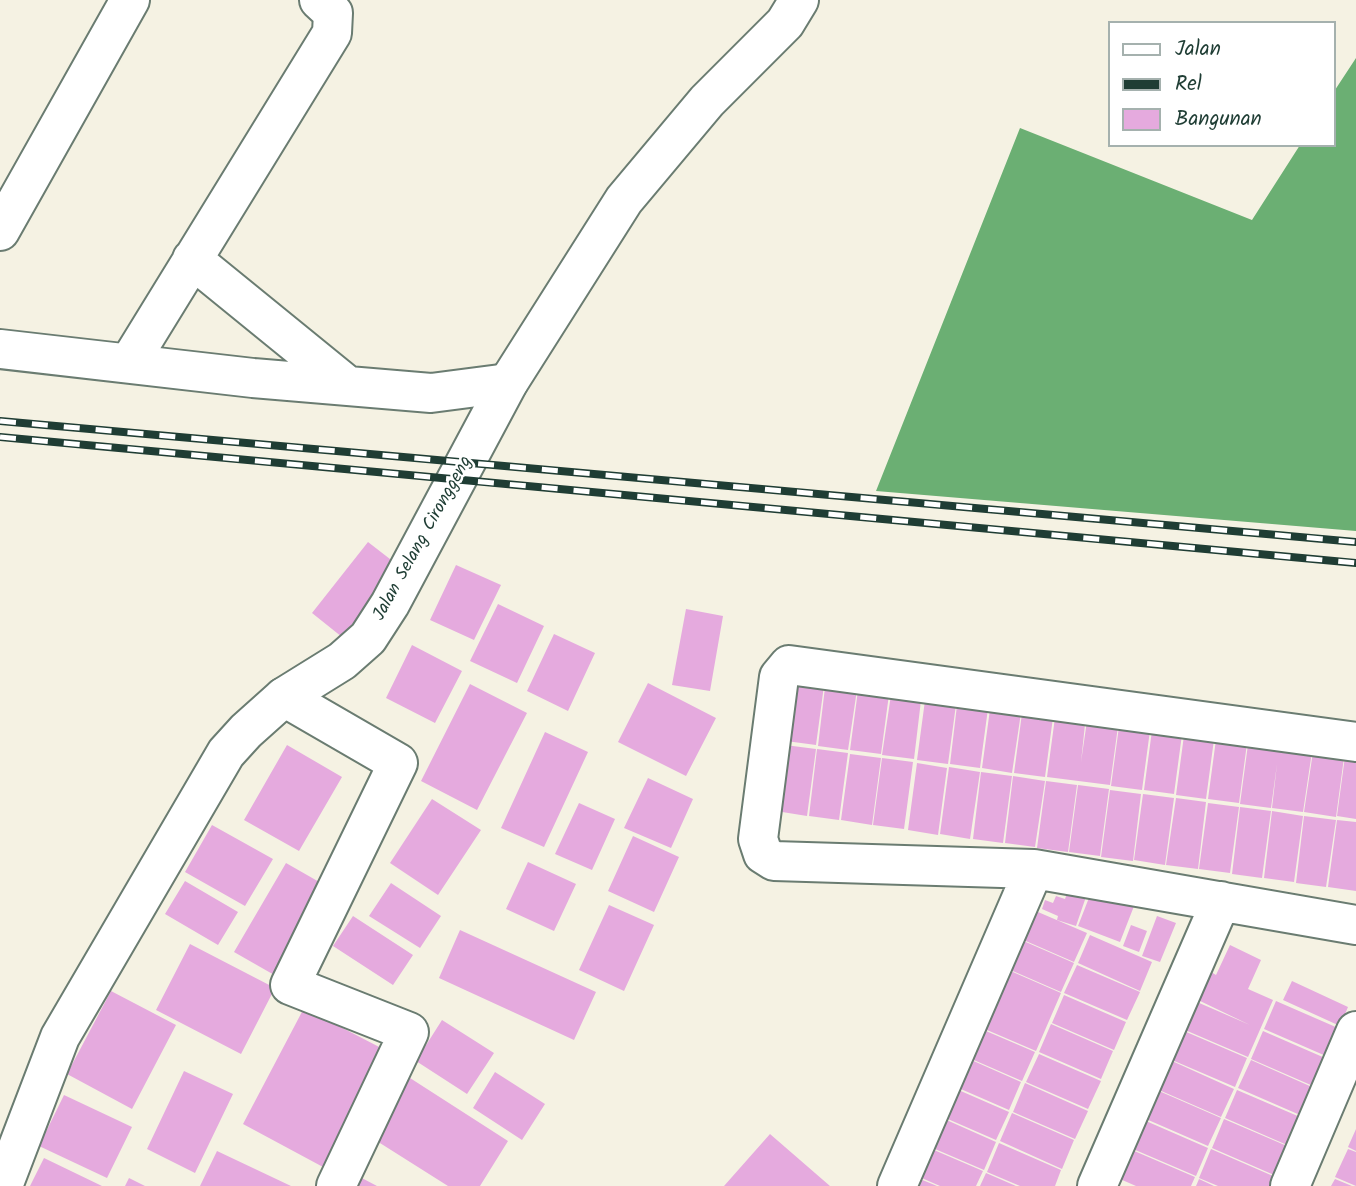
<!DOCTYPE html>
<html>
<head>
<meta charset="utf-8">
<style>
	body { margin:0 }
	#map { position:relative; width:1356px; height:1186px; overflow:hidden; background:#f5f2e3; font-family:Kalam,sans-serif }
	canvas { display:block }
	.legend { position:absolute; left:1108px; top:21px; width:228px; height:126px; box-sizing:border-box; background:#fff; border:2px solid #a5b1ae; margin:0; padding:9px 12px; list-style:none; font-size:21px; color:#1f3d34 }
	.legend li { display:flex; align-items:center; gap:14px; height:35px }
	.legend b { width:35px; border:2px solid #a5b1ae }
</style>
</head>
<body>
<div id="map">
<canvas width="1356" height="1186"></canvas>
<ul class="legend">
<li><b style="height:9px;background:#fff"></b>Jalan</li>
<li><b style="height:9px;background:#1f3d34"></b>Rel</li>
<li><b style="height:19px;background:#e5aade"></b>Bangunan</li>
</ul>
</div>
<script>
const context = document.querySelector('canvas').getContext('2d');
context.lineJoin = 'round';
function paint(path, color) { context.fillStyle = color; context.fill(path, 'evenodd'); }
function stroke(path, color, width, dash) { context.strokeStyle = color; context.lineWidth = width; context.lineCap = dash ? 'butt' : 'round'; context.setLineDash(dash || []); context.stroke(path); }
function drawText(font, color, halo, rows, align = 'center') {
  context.font = font + ' Kalam,sans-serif'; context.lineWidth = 5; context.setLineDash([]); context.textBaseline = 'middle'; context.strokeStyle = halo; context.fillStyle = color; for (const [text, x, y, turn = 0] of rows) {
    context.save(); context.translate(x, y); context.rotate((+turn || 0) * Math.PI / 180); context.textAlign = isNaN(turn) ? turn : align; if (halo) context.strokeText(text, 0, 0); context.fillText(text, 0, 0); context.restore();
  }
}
const forest = new Path2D(`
	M 1356,58 L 1356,531 L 876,491 L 1020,128 L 1252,220 L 1300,145 L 1333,145 L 1333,93 Z`);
const building = new Path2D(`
	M 368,542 L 399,566 L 342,637 L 312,613 Z
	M 456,565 L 501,585 L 474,640 L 430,620 Z
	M 498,604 L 544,626 L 517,683 L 470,661 Z
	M 686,609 L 723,616 L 710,691 L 672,685 Z
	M 554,634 L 595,653 L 568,711 L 527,691 Z
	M 412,645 L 462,671 L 435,723 L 386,698 Z
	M 794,674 L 825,678 L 816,745 L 786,741 Z
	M 826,679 L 858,683 L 848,750 L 818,746 Z
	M 648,683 L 716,718 L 686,776 L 618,742 Z
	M 859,683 L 890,687 L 881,754 L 850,750 Z
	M 470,684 L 527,713 L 477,810 L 421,781 Z
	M 892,688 L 922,692 L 914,759 L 882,755 Z
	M 926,693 L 957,697 L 948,764 L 917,760 Z
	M 958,697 L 989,701 L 980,768 L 950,764 Z
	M 991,702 L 1022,706 L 1012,773 L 982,768 Z
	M 1023,706 L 1054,710 L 1045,777 L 1014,773 Z
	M 1056,710 L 1086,715 L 1081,762 L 1088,714 L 1119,719 L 1110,785 L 1047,777 Z
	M 1120,719 L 1151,723 L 1142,790 L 1111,786 Z
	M 1153,723 L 1183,727 L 1174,794 L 1144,790 Z
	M 1185,728 L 1215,732 L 1206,799 L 1176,795 Z
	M 545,732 L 588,752 L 544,847 L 501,828 Z
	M 1217,732 L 1248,736 L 1239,803 L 1208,799 Z
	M 1249,737 L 1313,745 L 1303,812 L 1272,808 L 1277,764 L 1271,808 L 1240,804 Z
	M 287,745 L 342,777 L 299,851 L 244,820 Z
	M 785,745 L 816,749 L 807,816 L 776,811 Z
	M 1314,745 L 1345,750 L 1336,817 L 1304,812 Z
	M 817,749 L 848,753 L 839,820 L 809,816 Z
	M 1346,749 L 1356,751 L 1356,819 L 1337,816 Z
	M 850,754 L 881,758 L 872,825 L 841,820 Z
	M 882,758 L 913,762 L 904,829 L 873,825 Z
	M 917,763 L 947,768 L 938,835 L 908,830 Z
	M 949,767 L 980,772 L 970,839 L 940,834 Z
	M 981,772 L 1012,776 L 1003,843 L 973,839 Z
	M 1013,776 L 1045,781 L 1035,847 L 1005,843 Z
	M 648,778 L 693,799 L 671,848 L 624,828 Z
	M 1046,781 L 1077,785 L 1068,852 L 1037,848 Z
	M 1078,785 L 1109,789 L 1100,856 L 1069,852 Z
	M 1110,790 L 1141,794 L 1133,861 L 1101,857 Z
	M 1143,794 L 1174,798 L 1165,865 L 1134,860 Z
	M 1176,798 L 1206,802 L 1198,869 L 1166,865 Z
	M 432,799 L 481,830 L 438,895 L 390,863 Z
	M 579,803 L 615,819 L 592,870 L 555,854 Z
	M 1208,803 L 1239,807 L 1230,873 L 1199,869 Z
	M 1240,807 L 1271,811 L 1262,878 L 1232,874 Z
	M 1272,811 L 1303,816 L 1294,882 L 1264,878 Z
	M 1304,816 L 1336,820 L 1326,887 L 1296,883 Z
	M 1337,820 L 1356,822 L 1356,891 L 1328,887 Z
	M 212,825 L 273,859 L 245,906 L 185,872 Z
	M 633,836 L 679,857 L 654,912 L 608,891 Z
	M 528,862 L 576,884 L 554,931 L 506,909 Z
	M 286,863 L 328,887 L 276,976 L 234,952 Z
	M 185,881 L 238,912 L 218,945 L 165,914 Z
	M 1071,882 L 1089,888 L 1076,926 L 1057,920 L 1058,916 L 1042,909 L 1045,900 L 1053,903 L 1056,896 L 1065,899 Z
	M 391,883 L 441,916 L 420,948 L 369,916 Z
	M 1092,890 L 1136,901 L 1120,942 L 1078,926 Z
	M 609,905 L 654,925 L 624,991 L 579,970 Z
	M 1024,906 L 1087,933 L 1074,962 L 1012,935 Z
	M 353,916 L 413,955 L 393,985 L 333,946 Z
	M 1157,916 L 1176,923 L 1160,962 L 1142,956 Z
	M 1131,925 L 1147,931 L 1139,952 L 1123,946 Z
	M 460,930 L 596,992 L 574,1040 L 439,978 Z
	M 1090,935 L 1152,962 L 1140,991 L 1078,963 Z
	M 1012,936 L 1074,963 L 1061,992 L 999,965 Z
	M 190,944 L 275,988 L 241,1054 L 156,1010 Z
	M 1230,945 L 1261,960 L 1248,989 L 1273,1000 L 1248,1057 L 1185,1030 L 1197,1002 L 1250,1025 L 1198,1000 L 1211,972 L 1216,975 Z
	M 1077,965 L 1140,992 L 1127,1020 L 1064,993 Z
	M 999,966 L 1061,993 L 1036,1051 L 973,1024 Z
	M 1292,981 L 1348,1007 L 1340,1026 L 1283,1000 Z
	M 111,991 L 176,1025 L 132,1109 L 67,1074 Z
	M 1064,995 L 1126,1022 L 1114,1050 L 1052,1023 Z
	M 1276,1001 L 1338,1028 L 1326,1056 L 1264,1029 Z
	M 304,1008 L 385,1050 L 323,1167 L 243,1124 Z
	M 442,1020 L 494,1053 L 467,1094 L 416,1061 Z
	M 1051,1024 L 1113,1051 L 1101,1079 L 1039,1052 Z
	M 972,1025 L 1035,1052 L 1022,1081 L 960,1054 Z
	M 1184,1031 L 1247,1058 L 1235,1087 L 1172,1060 Z
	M 1263,1031 L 1325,1058 L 1313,1086 L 1251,1059 Z
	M 1039,1054 L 1101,1081 L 1088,1109 L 1026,1082 Z
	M 960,1055 L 1021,1082 L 1009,1110 L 947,1083 Z
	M 1251,1060 L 1312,1087 L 1300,1115 L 1238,1088 Z
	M 1172,1061 L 1234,1089 L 1221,1117 L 1159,1090 Z
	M 184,1071 L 233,1094 L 195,1173 L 147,1149 Z
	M 495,1072 L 545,1104 L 522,1140 L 473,1108 Z
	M 410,1078 L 508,1141 L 480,1186 L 448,1186 L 372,1138 Z
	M 1025,1083 L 1088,1111 L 1075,1139 L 1013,1112 Z
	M 947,1085 L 1009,1112 L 996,1140 L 934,1113 Z
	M 1237,1090 L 1300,1117 L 1287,1145 L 1225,1118 Z
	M 1159,1091 L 1221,1118 L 1208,1146 L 1146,1119 Z
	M 64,1095 L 132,1127 L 107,1178 L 39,1146 Z
	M 1012,1113 L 1074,1140 L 1062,1169 L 1000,1141 Z
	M 933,1114 L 996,1142 L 984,1170 L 921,1143 Z
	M 1224,1119 L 1287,1146 L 1274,1175 L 1212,1148 Z
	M 1146,1121 L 1208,1148 L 1196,1176 L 1133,1149 Z
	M 1356,1129 L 1356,1151 L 1348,1147 Z
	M 770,1134 L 830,1186 L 724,1186 Z
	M 999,1143 L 1061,1170 L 1055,1186 L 1020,1186 L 987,1172 Z
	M 920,1144 L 983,1171 L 976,1186 L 940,1186 L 908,1172 Z
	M 1211,1149 L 1273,1176 L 1269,1186 L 1218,1186 L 1199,1178 Z
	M 1348,1149 L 1356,1152 L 1356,1186 L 1335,1177 Z
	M 1132,1150 L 1195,1177 L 1191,1186 L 1136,1186 L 1120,1179 Z
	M 217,1151 L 291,1186 L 200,1186 Z
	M 44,1158 L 102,1186 L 30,1186 Z
	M 986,1173 L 1016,1186 L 980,1186 Z
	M 908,1174 L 937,1186 L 902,1186 Z
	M 358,1176 L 377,1186 L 352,1186 Z
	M 129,1178 L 145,1186 L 125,1186 Z
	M 1199,1179 L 1214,1186 L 1196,1186 Z
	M 1335,1179 L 1352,1186 L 1331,1186 Z`);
const minor = new Path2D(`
	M 0,231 L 130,0
	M 192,259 L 348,386
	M 0,349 L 253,378 L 431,393 L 508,383
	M 129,363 L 332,33 L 333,13 L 319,0
	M 284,697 L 398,763 L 290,985 L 409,1032 L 336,1186
	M 1356,742 L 789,665 L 779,677 L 758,839 L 763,854 L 774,861 L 1034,869 L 1356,925
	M 897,1186 L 1034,869
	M 1097,1186 L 1221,901
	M 1290,1186 L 1356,1031`);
const tertiary = new Path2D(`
	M 3,1186 L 60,1037 L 226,753 L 246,731 L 284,697 L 342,661 L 368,638 L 390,604 L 508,383 L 624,200 L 707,101 L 785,23 L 799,0`);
const rail = new Path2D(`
	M 0,421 L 1356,542
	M 0,437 L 1356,563`);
const streetNames = [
	["Jalan Selang Cironggeng",424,539,-61]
];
paint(forest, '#6baf73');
paint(building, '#e5aade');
stroke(minor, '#6a7c71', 42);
stroke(tertiary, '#6a7c71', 42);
stroke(minor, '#fff', 38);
stroke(tertiary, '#fff', 38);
stroke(rail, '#1f3d34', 8);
stroke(rail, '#fff', 5, [16]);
drawText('18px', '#1f3d34', '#fff', streetNames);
</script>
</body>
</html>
